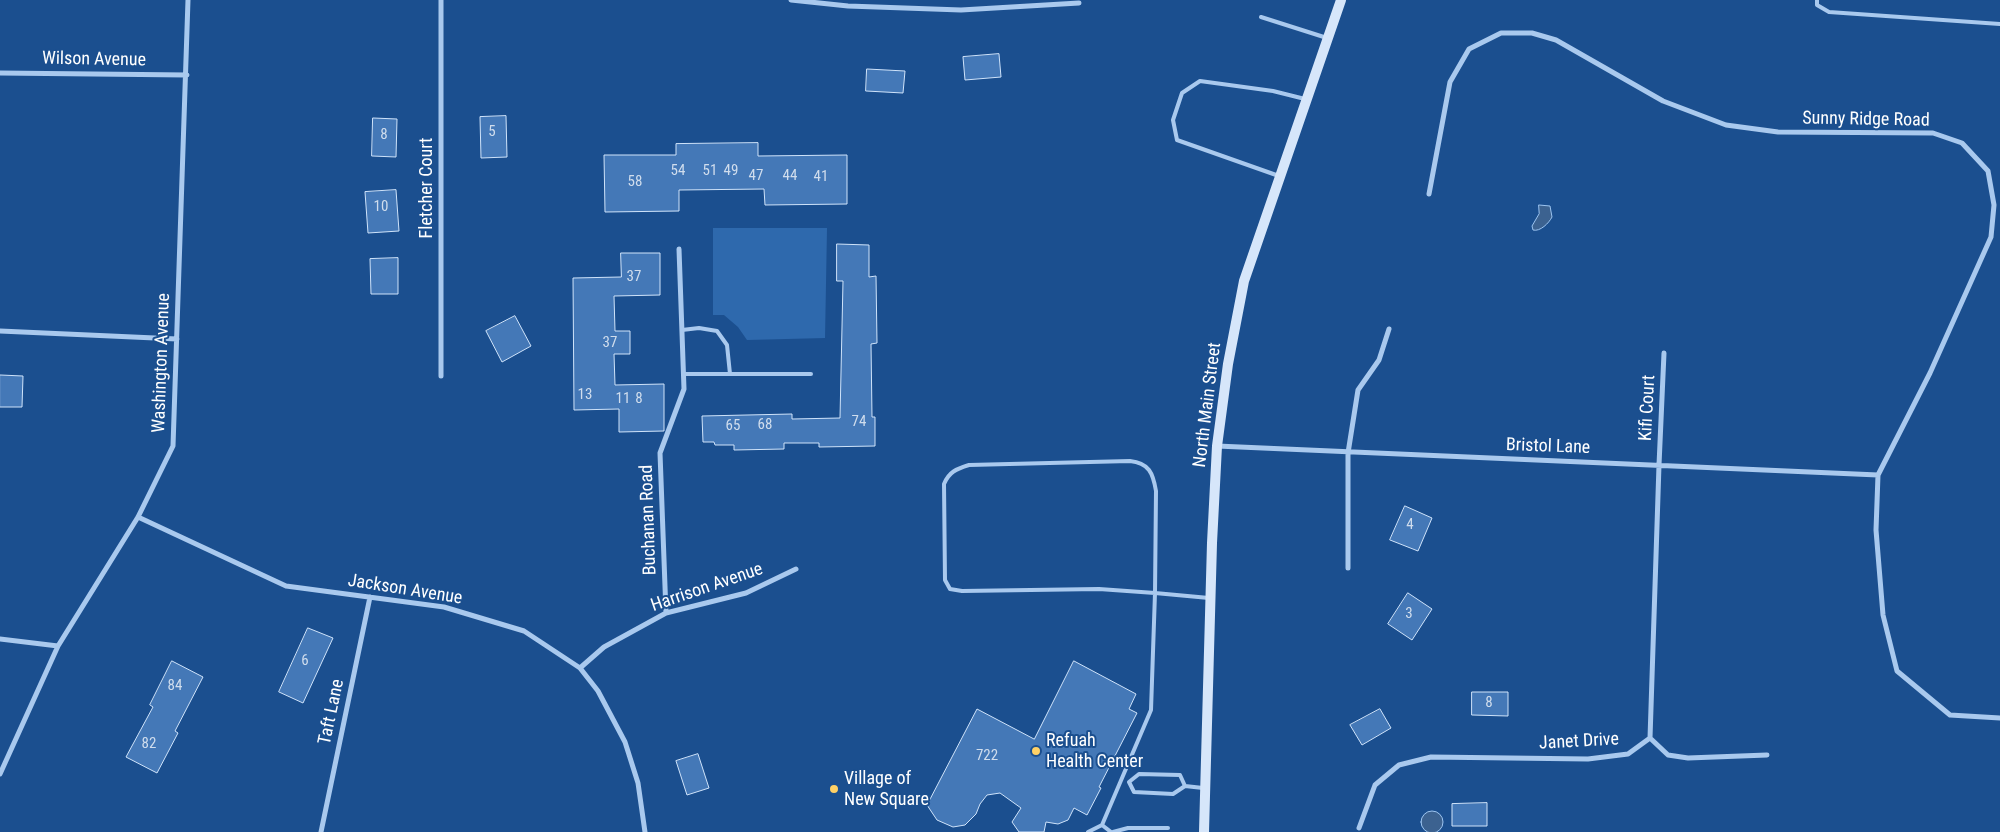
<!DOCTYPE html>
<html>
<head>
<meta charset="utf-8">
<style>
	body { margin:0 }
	canvas { display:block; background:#1b4f8f }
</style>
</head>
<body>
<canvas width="2000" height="832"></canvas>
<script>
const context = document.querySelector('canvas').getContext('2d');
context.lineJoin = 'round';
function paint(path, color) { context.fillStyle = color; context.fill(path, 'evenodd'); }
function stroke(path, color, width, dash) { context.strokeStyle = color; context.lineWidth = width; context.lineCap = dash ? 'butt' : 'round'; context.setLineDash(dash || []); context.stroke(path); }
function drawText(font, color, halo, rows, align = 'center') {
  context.font = font + ' "Roboto Condensed",sans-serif'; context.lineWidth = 4; context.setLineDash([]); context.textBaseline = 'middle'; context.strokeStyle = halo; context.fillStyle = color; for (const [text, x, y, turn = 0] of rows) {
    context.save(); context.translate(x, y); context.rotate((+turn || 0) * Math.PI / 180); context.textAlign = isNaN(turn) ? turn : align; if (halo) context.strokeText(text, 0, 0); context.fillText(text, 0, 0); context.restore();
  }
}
const green = new Path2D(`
	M 713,228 L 827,228 L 825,338 L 747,340 L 738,327 L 724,315 L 713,315 Z`);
const water = new Path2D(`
	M 1539,205 L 1550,206 L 1552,217 C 1549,223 1540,232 1533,230 L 1532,226 L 1539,214 Z
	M1421 822a11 11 0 1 1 22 0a11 11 0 1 1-22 0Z`);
const building = new Path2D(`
	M 999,54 L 1001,77 L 965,80 L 963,57 Z
	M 867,69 L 905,71 L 903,93 L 866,91 Z
	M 506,116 L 507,157 L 481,158 L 480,117 Z
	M 373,118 L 397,119 L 396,157 L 372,156 Z
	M 758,143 L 758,156 L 847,155 L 847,204 L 765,205 L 764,189 L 679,190 L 679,211 L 605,212 L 604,155 L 676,155 L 676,144 Z
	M 396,190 L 399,231 L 368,233 L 365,192 Z
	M 837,244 L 869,245 L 869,277 L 876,276 L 877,343 L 871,344 L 872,417 L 875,417 L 875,446 L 819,447 L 819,443 L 784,443 L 784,449 L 734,450 L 734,445 L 715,445 L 714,442 L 703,442 L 702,416 L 792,414 L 792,419 L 840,418 L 843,281 L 837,281 Z
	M 621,253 L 660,253 L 660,295 L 614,296 L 615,331 L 630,331 L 630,354 L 614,354 L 615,385 L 664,384 L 664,431 L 619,432 L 619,409 L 574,410 L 573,278 L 621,277 Z
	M 398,258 L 398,294 L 371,294 L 370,259 Z
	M 515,316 L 531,346 L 502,362 L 486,331 Z
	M 0,375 L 23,376 L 22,407 L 0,407 Z
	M 1405,506 L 1432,518 L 1418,551 L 1390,540 Z
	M 1408,593 L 1432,609 L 1412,640 L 1388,624 Z
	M 308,628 L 333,638 L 303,703 L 279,692 Z
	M 172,661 L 203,677 L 175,731 L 178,733 L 157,773 L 126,757 L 153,707 L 150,705 Z
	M 1074,661 L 1136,694 L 1129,709 L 1137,713 L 1099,787 L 1101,788 L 1087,815 L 1074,808 L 1068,820 L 1058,824 L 1046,822 L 1044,832 L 1019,832 L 1012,822 L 1021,808 L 1000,793 L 987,795 L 980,804 L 976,814 L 965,825 L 953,827 L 937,820 L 927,805 L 977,709 L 1034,739 Z
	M 1472,692 L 1508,692 L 1508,716 L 1472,715 Z
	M 1380,709 L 1391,728 L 1362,745 L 1350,725 Z
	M 698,754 L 709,788 L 687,795 L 676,761 Z
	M 1487,803 L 1487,826 L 1452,826 L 1452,804 Z`);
const lane = new Path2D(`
	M 1817,0 L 1817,5 L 1829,12 L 2000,24
	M 1261,17 L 1327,38
	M 1279,176 L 1177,140 L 1173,120 L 1182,93 L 1200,81 L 1273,91 L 1305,99
	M 682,330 L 699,328 L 717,331 L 727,345 L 730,374
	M 683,374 L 811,374
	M 1130,461 C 1149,463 1153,473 1156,491 L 1155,593 L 1099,589 L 962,591 L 950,589 L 945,580 L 944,484 C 949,472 956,469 969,465 Z
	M 1185,786 L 1180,775 L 1139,774 L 1129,782 L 1134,792 L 1173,794 L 1185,786 L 1203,788
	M 1088,832 L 1102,825
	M 1111,832 L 1102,825 L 1151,710 L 1155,593 L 1209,598
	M 1113,832 L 1128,828 L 1168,828`);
const street = new Path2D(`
	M 441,0 L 441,376
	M 791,0 L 848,6 L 961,10 L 1079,3
	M 0,73 L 187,75
	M 1429,194 L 1450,82 L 1469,49 L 1501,33 L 1532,33 L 1556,40 L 1663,101 L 1726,125 L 1778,132 L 1933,133 L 1962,143 L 1988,171 L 1994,205 L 1991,237 L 1930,373 L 1878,475 L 1876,530 L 1883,615 L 1897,671 L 1950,715 L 2000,718
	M 0,331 L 177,339
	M 1217,446 L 1878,475
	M 138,517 L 286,586 L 444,607 L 524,631 L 580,668 L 598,691 L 625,742 L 638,783 L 645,832
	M 1348,568 L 1348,453 L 1358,390 L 1379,360 L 1389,329
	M 666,613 L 660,453 L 684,389 L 679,249
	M 0,639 L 58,646
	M 580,668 L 604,647 L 666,613 L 746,593 L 796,569
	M 1650,738 L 1659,465 L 1664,353
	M 1650,738 L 1668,755 L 1688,758 L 1767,755
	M 0,774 L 58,646 L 138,517 L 173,446 L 188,0
	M 1359,828 L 1375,785 L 1399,765 L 1431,757 L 1588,759 L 1628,754 L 1650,738
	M 321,832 L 370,597`);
const secondary = new Path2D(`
	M 1204,832 L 1212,543 L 1217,446 L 1228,364 L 1244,281 L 1341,0`);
const markers = [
	[1036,751,5,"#ffd166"],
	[834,789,5,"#ffd166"]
];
const numberNames = [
	["5",492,132],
	["8",384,135],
	["54",678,171],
	["51",710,171],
	["49",731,171],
	["47",756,176],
	["44",790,176],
	["41",821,177],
	["58",635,182],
	["10",381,207],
	["37",634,277],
	["37",610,343],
	["13",585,395],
	["11",623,399],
	["8",639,399],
	["74",859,422],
	["68",765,425],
	["65",733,426],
	["4",1410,525],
	["3",1409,614],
	["6",305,661],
	["84",175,686],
	["8",1489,703],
	["82",149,744],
	["722",987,756]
];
const streetNames = [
	["Wilson Avenue",94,60,1],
	["Sunny Ridge Road",1866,120,1],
	["Fletcher Court",427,188,-90],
	["Washington Avenue",162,363,-88],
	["North Main Street",1208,405,-83],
	["Kifi Court",1648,408,-87],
	["Bristol Lane",1548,447,2],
	["Buchanan Road",649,520,-92],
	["Harrison Avenue",707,588,-19],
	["Jackson Avenue",405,590,9],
	["Taft Lane",332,712,-78],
	["Janet Drive",1579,742,-3]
];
const poiNames = [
	["Refuah",1046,741],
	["Health Center",1046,762],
	["Village of",844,779],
	["New Square",844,800]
];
paint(green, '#2e69ad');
paint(water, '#3c6290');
stroke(water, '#9cc4f0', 1);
paint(building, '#4478b7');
stroke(building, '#cfe3fa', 1);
stroke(lane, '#a9c9ee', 4);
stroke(street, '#a9c9ee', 5);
stroke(secondary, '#d6e6fa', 10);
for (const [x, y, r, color] of markers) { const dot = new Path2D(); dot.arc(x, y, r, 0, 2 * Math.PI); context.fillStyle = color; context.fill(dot); stroke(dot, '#1b4f8f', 2); }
drawText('15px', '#d0dded', null, numberNames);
drawText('18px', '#fff', '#1b4f8f', streetNames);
drawText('18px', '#fff', '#1b4f8f', poiNames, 'left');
</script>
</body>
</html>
